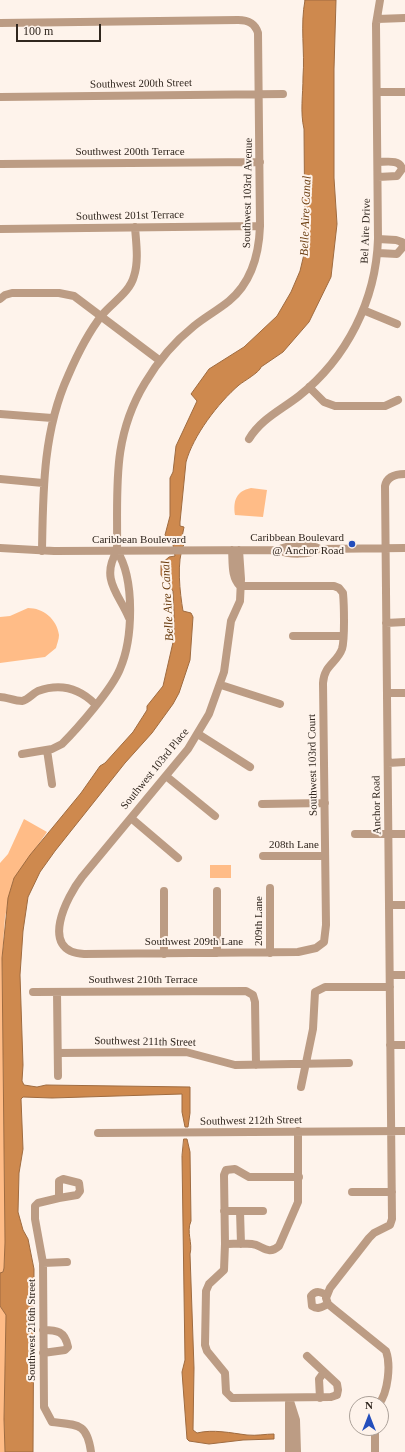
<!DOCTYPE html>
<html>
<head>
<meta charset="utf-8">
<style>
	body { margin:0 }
	#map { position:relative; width:405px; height:1452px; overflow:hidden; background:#fef3eb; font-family:Georgia,serif }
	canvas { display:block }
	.north { position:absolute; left:349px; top:1396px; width:40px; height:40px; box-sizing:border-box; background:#fef3eb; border:1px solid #aca199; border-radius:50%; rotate:0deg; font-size:11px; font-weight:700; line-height:16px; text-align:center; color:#30261e }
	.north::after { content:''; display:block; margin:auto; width:14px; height:18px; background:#244ebc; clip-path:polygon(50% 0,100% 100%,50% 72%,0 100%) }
	.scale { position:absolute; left:16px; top:24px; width:85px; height:18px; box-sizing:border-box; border:2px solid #30261e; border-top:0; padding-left:5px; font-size:12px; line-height:14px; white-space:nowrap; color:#30261e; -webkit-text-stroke:3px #fef3eb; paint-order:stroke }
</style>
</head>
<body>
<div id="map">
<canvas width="405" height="1452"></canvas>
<div class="north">N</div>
<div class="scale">100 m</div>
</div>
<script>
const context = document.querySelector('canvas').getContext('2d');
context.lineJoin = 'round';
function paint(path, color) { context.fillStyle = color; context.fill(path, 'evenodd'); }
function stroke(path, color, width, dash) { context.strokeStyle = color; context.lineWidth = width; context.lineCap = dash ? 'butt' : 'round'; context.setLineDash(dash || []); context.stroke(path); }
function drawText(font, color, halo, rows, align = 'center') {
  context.font = font + ' Georgia,serif'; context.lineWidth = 4; context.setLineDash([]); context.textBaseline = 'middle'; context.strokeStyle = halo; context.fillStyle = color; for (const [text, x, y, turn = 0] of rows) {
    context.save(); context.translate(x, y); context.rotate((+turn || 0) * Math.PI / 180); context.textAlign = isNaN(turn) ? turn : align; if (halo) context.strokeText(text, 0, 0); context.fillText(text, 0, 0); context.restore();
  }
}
const green = new Path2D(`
	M 251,488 L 267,490 L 263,517 L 235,515 C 233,501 236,491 251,488 Z
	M 28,608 C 43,608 57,619 59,635 C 59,639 57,644 56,648 L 45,657 L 0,663 L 0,617 L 10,616 Z
	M 24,819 L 47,832 L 13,881 L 5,917 L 2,958 L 5,1242 L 4,1268 L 3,1272 L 0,1273 L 0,863 L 8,854 Z
	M 210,865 L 231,865 L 231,878 L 210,878 Z
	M 0,1306 L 6,1315 L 4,1419 L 5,1452 L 0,1452 Z`);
const water = new Path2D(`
	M 305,0 L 336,0 L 334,69 L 334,178 L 337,224 L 331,277 L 309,322 L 283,352 L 261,367 C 260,372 244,381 239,385 C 218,403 193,436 186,462 L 180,522 L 180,526 L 184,527 L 181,542 L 184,544 C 176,561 180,593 183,611 L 191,613 L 193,617 L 190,660 L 179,693 L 173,704 L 152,733 L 125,763 L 55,851 L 40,872 L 28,897 L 23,931 L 20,975 L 23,1065 L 22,1081 L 24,1085 L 37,1087 L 46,1085 L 190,1087 L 190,1113 L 188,1127 L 185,1127 L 182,1112 L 182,1094 L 52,1098 L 23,1097 L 21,1099 L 23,1149 L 19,1173 L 18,1212 L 23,1230 L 28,1239 L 34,1269 L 33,1452 L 5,1452 L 4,1419 L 6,1315 L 0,1306 L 0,1273 L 3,1272 L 4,1268 L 5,1242 L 2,958 L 8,898 L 14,878 L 30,855 L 81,793 L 100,766 L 105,763 L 133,732 L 147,710 L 147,706 L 163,686 L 174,638 L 174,613 L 173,591 L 161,575 L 161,564 L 169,557 L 175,556 L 173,545 L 165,535 L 170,516 L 170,478 L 173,472 L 176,446 L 197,401 L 191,394 L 209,369 L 244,347 L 277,316 L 291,292 L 300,271 L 305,250 L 304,129 C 300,112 303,95 303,77 C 305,51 300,26 305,0 Z
	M 184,1139 L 187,1139 L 190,1152 L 191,1221 C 186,1232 193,1243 190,1254 L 194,1368 L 193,1430 L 197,1433 C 213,1429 231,1433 247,1435 C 257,1436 265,1434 274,1434 L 274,1439 L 243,1440 L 209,1444 L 189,1441 L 187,1439 L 182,1372 L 185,1360 L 182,1156 Z`);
const minor = new Path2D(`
	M 377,19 L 405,18
	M 0,23 L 238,20 C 248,20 255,23 258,33 L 260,226 C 259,255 252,282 229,301 C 218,310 205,317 194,326 C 174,342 158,361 145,383 C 111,439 118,490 117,551 C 100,579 119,594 129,618
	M 377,92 L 405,92
	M 0,97 L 283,94
	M 378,162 C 386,162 400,159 402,169 L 397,176 L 378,177
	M 0,164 L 260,162
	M 0,229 L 260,226
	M 378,253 L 397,254 L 403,247 L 402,242 L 396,240 L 378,239
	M 0,299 L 5,295 L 12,293 L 59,293 L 74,296 L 159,360
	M 363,310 L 397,324
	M 309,387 L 324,402 L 335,406 L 385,406 L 398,400
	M 0,414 L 52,418
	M 249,439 C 261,419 281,410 299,396 C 347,358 376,300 378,239 L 376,24 L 380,0
	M 0,479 L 43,483
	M 0,548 L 54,551 L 278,550 C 289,555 309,555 320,549 L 405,548
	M 232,550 C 233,563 231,577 240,586
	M 239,550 L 241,579 L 240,601 L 231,621 L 224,672 L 209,714 L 188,749 L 82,877 C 67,896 38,952 84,954 L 298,952 L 316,948 L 324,942 L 326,925 L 323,683 C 324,665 337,663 342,649 C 345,639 344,604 343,593 L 339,588 L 334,586 L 240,586
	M 278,550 C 288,544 310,544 320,549
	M 42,551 C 43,491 43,431 68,376 C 77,355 88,333 102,315 C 113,302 130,292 134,276 C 139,261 136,242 135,227
	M 386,623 L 405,622
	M 293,636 L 343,636
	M 221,685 L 280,704
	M 387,693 L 405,693
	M 0,697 C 7,697 14,701 22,701 C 28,700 32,694 38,691 C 60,683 79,688 95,704
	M 198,734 L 250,767
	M 47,750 L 52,784
	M 22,754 L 52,749 L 62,744 C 78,728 112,689 120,669 C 133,639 135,579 117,551
	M 388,763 L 405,762
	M 166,776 L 215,816
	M 262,804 L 325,803
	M 131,818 L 178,858
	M 355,834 L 405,834
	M 263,856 L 325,856
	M 270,888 L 270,953
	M 164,891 L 164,954
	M 217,891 L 217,953
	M 389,905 L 405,905
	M 390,975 L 405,975
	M 33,992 L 246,991 L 253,995 L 255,1002 L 256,1065
	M 57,992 L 58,1076
	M 390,1045 L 405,1045
	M 58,1053 L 186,1052 L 235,1065 L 349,1063
	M 301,1087 L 313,1029 L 315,992 L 325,987 L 390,987
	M 298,1131 L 298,1202 L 279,1246 C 268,1256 262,1245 252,1244 C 243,1243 233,1244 225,1244 L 224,1270 L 209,1284 L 206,1291 L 205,1345 L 207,1351 L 225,1373 L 226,1392 L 232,1398 L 331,1397 L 337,1395 L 338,1390 L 337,1384 L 307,1356
	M 98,1133 L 405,1131
	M 63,1179 L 79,1183 L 80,1191 L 77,1195 L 59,1198 L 59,1181 Z
	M 352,1192 L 392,1192
	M 59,1198 L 38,1203 L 35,1206 L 35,1219 L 43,1263 L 44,1407 L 52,1422 C 78,1425 87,1423 91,1452
	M 224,1211 L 263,1211
	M 240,1211 L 241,1244
	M 225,1244 L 224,1175 L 226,1170 L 235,1169 L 249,1177 L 299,1177
	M 43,1263 L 67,1262
	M 327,1295 C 321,1292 316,1290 311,1296 L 312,1306 C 318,1310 322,1307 328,1304
	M 43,1330 C 57,1330 65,1331 68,1347 L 65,1350 L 43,1353
	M 289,1398 L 296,1420 L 297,1452
	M 320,1398 L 319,1379 L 324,1372
	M 379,1404 C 388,1392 391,1365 386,1351 L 334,1309 L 328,1304 L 326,1298 L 330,1288 L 369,1238 L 374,1233 L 390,1225 L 392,1219 L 385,486 C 387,476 396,474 405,474
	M 375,1428 L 375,1452
	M 289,1452 L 289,1403`);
const markers = [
	[352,544,4,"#244ebc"]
];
const streetNames = [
	["Southwest 200th Street",141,84,-1],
	["Southwest 200th Terrace",130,152],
	["Southwest 103rd Avenue",248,193,-89],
	["Southwest 201st Terrace",130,216,-1],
	["Bel Aire Drive",366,231,-88],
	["Caribbean Boulevard",139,540],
	["Southwest 103rd Court",313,765,-91],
	["Southwest 103rd Place",155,769,-51],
	["Anchor Road",377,805,-91],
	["208th Lane",294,845],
	["209th Lane",259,921,-90],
	["Southwest 209th Lane",194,942],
	["Southwest 210th Terrace",143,980],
	["Southwest 211th Street",145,1042,1],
	["Southwest 212th Street",251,1121,-1],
	["Southwest 216th Street",32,1330,-90]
];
const poiNames = [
	["Caribbean Boulevard",344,538],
	["@ Anchor Road",344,551]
];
const waterNames = [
	["Belle Aire Canal",306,216,-88],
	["Belle Aire Canal",168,601,-93]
];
paint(green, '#ffbc87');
paint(water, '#ce894e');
stroke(water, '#9f6b40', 1);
stroke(minor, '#bc9c84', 8);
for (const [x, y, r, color] of markers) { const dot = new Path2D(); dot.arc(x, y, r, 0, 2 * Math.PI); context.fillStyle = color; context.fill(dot); stroke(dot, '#fef3eb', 1.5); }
drawText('11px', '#30261e', '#fef3eb', streetNames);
drawText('11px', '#30261e', '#fef3eb', poiNames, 'right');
drawText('italic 12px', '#6a3c0e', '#fef3eb', waterNames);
</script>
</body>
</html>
